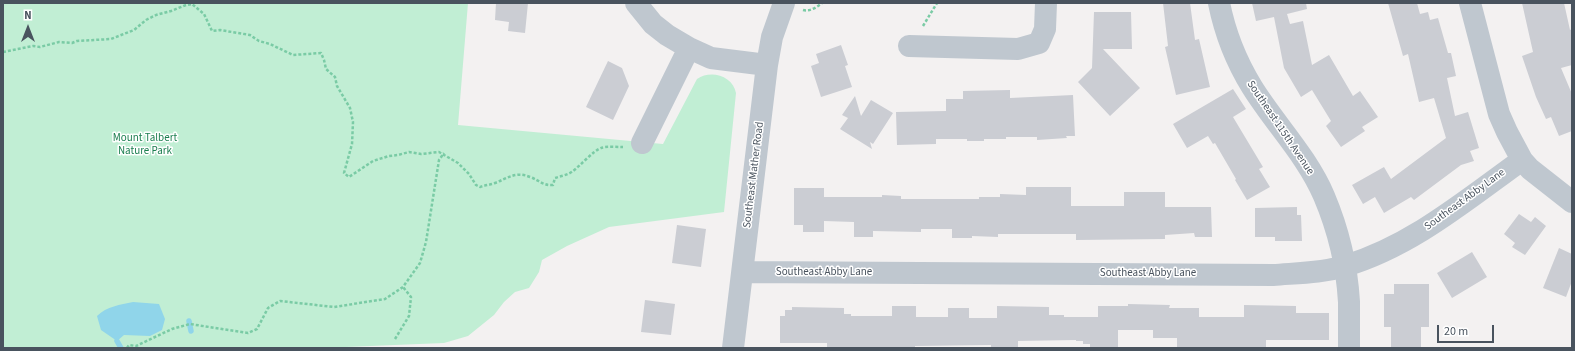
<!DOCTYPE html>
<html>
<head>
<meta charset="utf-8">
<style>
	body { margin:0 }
	#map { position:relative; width:1575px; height:351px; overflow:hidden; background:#f3f1f1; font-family:"Source Sans 3",sans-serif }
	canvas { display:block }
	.frame { position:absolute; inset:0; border:4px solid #49535e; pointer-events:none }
	.north { position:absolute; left:8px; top:8px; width:40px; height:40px; -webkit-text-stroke:3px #fff; paint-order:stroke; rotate:0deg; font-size:11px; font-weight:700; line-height:16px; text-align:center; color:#49535e }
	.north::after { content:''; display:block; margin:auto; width:14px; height:18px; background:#49535e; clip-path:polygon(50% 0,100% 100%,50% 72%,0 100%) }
	.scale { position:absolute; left:1437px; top:325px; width:57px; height:18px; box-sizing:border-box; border:2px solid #49535e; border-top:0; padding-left:5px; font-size:12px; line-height:14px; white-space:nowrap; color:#49535e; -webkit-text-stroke:3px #fff; paint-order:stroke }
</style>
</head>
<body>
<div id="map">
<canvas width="1575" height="351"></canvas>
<div class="frame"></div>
<div class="north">N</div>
<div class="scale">20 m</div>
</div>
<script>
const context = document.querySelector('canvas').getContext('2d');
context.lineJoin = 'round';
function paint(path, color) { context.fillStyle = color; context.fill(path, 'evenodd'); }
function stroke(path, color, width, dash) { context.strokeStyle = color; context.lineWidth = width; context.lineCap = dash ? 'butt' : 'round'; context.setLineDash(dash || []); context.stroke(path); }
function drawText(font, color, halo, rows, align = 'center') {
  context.font = font + ' "Source Sans 3",sans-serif'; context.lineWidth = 3; context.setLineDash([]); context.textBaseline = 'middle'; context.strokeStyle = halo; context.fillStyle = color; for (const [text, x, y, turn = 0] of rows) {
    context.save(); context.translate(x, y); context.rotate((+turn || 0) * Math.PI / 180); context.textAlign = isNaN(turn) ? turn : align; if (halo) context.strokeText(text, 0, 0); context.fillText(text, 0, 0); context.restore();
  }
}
const green = new Path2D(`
	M 3,3 L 468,3 L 458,125 L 663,144 L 697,79 C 711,69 733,76 736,93 L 724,212 L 609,227 L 567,246 L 542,260 L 539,272 L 529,288 L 515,292 L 504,302 L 494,315 L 468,336 L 444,343 L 321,348 L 3,348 Z`);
const water = new Path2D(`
	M 133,302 L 159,304 L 165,319 L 162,330 L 150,336 L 124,335 L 117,341 L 101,330 L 97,316 C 107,306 120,305 133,302 Z`);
const stream = new Path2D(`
	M 189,321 L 191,331
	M 117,341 L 121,348`);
const building = new Path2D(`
	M 496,3 L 528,3 L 525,33 L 508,31 L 509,22 L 495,20 Z
	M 1163,3 L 1190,3 L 1195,40 L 1199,39 L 1210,87 L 1176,95 L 1165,47 L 1168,46 Z
	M 1252,3 L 1306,3 L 1307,9 L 1287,14 L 1290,24 L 1303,21 L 1312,65 L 1329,55 L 1353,96 L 1360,91 L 1378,117 L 1362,127 L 1365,131 L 1341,147 L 1326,126 L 1331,121 L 1312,90 L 1301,97 L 1284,68 L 1274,17 L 1256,21 Z
	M 1388,3 L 1417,3 L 1420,14 L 1428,12 L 1430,20 L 1438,18 L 1448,53 L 1451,53 L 1456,76 L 1447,78 L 1455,116 L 1468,112 L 1479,148 L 1470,151 L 1474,161 L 1461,165 L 1414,200 L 1411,197 L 1384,213 L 1375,197 L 1363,204 L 1352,185 L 1384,167 L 1391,179 L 1446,138 L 1434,98 L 1419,102 L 1408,54 L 1403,56 Z
	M 1522,3 L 1564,3 L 1570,30 L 1572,29 L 1572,65 L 1561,68 L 1572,94 L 1572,131 L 1559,136 L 1551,117 L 1546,119 L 1536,97 L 1522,56 L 1533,52 Z
	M 1094,12 L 1131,12 L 1132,49 L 1103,49 L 1140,88 L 1110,116 L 1078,82 L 1092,68 Z
	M 841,45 L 848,65 L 845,66 L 852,87 L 821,97 L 811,66 L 819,63 L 816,54 Z
	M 608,61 L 622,68 L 629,86 L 613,120 L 586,107 Z
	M 1233,89 L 1246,109 L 1233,117 L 1263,167 L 1259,169 L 1270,187 L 1247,200 L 1235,180 L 1236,179 L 1215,143 L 1213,144 L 1208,136 L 1187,148 L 1173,124 Z
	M 1010,90 L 1010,98 L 1073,95 L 1075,136 L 1066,136 L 1067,138 L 1037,140 L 1037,137 L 1006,137 L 1006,139 L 984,139 L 984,141 L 967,141 L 967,139 L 936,139 L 936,144 L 897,145 L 896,112 L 946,111 L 946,99 L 963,99 L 963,91 Z
	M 855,96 L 861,116 L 871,100 L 893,113 L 873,144 L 870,142 L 872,149 L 840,129 L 848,118 L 842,115 Z
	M 1026,187 L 1071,187 L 1071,206 L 1124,206 L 1124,192 L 1165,192 L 1165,207 L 1211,207 L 1212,237 L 1195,237 L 1194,233 L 1165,235 L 1165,239 L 1076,240 L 1076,234 L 998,234 L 998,237 L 972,236 L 972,238 L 952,238 L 952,229 L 921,229 L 921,232 L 873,231 L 873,237 L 854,237 L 854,222 L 824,221 L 824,232 L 803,232 L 803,225 L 794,225 L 794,188 L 824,188 L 824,197 L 882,197 L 882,195 L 901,196 L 901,199 L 979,199 L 979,197 L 1000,197 L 1000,194 L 1026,195 Z
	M 1297,207 L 1297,215 L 1301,215 L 1302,241 L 1275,241 L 1275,237 L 1255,237 L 1255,208 Z
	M 1519,214 L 1531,222 L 1535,217 L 1546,226 L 1525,255 L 1512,247 L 1515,243 L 1504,234 Z
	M 677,225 L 706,229 L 701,267 L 672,263 Z
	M 1559,248 L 1572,254 L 1572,281 L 1566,297 L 1543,288 Z
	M 1472,252 L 1487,277 L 1452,298 L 1437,273 Z
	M 1394,284 L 1429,284 L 1429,327 L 1421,327 L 1421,348 L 1391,348 L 1391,327 L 1384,327 L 1384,294 L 1394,294 Z
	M 645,300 L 675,304 L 671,335 L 641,332 Z
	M 1128,304 L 1170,305 L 1169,308 L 1199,308 L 1199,317 L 1244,317 L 1244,305 L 1296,306 L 1296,313 L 1329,313 L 1329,340 L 1266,340 L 1266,347 L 1254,347 L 1254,348 L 1177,348 L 1177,338 L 1153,338 L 1153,330 L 1118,330 L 1118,348 L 1090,348 L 1090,344 L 1083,344 L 1083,341 L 1076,341 L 1076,340 L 1018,341 L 1018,348 L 991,348 L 991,345 L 915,346 L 915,348 L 827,348 L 827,343 L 780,343 L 780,316 L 785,316 L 785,310 L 792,310 L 792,307 L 844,308 L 844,314 L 851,314 L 851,316 L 892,316 L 892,306 L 916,306 L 916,317 L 948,317 L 948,308 L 969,308 L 969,318 L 997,318 L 997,306 L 1049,307 L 1049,315 L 1064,315 L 1064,317 L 1098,317 L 1098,306 L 1128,306 Z`);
const path = new Path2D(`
	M 803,10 C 810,12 817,7 822,3
	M 923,26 L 937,3
	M 3,52 L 33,46 L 40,47 L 59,42 L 72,43 L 77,41 L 111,39 L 134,30 L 146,20 L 156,15 L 171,11 L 186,5 L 192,4 L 204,14 L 212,31 L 220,30 L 250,35 L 259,41 L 270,44 L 293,55 L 321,53 L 324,60 L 326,69 L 335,77 L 337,86 L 350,108 L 353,122 L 352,144 L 344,173 L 349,177 L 373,161 L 389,156 L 398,155 L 409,152 L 421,154 L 439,152 L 458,163 L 469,174 L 476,185 L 480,187 C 485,185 490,185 495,183 C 508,178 516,171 530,177 C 539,180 543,186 553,185 L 555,178 C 561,176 568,175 573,171 C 580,166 594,150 601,148 C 607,146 616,147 623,147
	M 395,339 L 409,316 L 411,297 L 403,287
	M 127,348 L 129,345 L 136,346 L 172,329 L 190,324 L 248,333 L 257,329 L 268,308 L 280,301 L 334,307 L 385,299 L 403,287 L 420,263 L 426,242 L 439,160 L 444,153`);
const minor = new Path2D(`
	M 636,3 L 653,24 L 667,35 L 689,48 L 711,58 L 767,65
	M 1219,3 C 1225,33 1236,61 1252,87 C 1275,124 1307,156 1324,196 C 1338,229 1347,267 1349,302 C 1349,318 1349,333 1349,348
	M 1470,3 L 1499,114 L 1507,132 L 1522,160 L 1530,169 L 1572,202
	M 909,46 L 1018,49 L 1039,43 L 1045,29 L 1046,3
	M 642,143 L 689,48
	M 743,272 L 1273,275 C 1297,273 1322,273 1345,266 C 1412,246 1466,200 1522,160
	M 733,348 L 767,65 L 772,37 L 784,3`);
const streetNames = [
	["Southeast 115th Avenue",1280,128,56],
	["Southeast Mather Road",754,175,-83],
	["Southeast Abby Lane",1465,200,-36],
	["Southeast Abby Lane",824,273],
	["Southeast Abby Lane",1148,274]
];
const parkNames = [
	["Mount Talbert",145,139],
	["Nature Park",145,152]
];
paint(green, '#c1eed4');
paint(water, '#90d5ea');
stroke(stream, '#90d5ea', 5.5);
paint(building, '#cbcdd3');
stroke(path, '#7acba5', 2.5, [3, 2]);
stroke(minor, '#bfc7cf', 22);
drawText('11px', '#49535e', '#fff', streetNames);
drawText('11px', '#1b7e4f', '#fff', parkNames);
</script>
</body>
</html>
